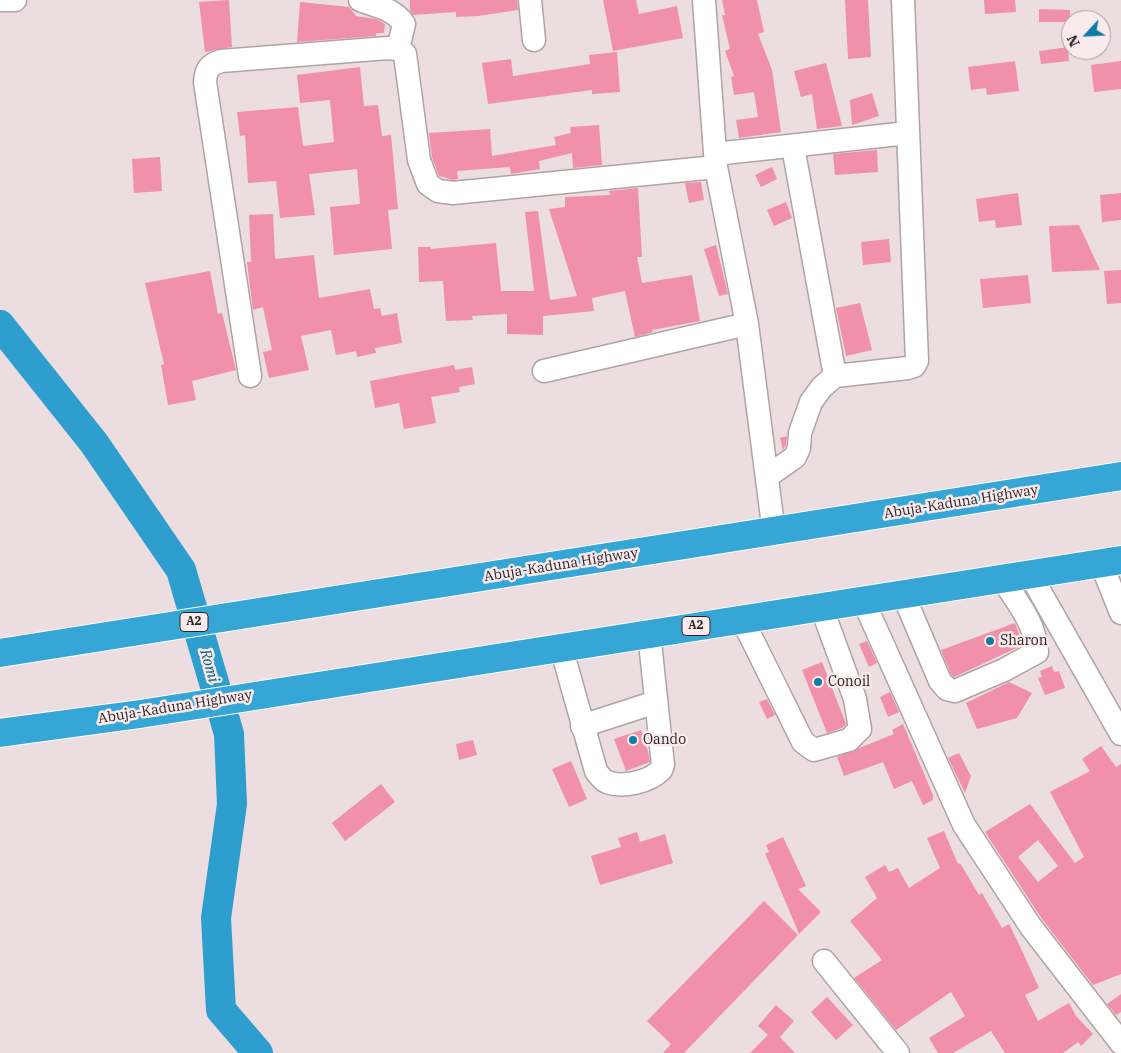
<!DOCTYPE html>
<html>
<head>
<meta charset="utf-8">
<style>
	body { margin:0 }
	#map { position:relative; width:1121px; height:1053px; overflow:hidden; background:#ecdde0; font-family:"IBM Plex Serif",serif }
	canvas { display:block }
	.north { position:absolute; left:1061px; top:10px; width:50px; height:50px; box-sizing:border-box; background:#f9eaed; border:1px solid #a69a9d; border-radius:50%; rotate:245deg; font-size:14px; font-weight:700; line-height:20px; text-align:center; color:#292324 }
	.north::after { content:''; display:block; margin:auto; width:18px; height:22px; background:#0d7ba4; clip-path:polygon(50% 0,100% 100%,50% 72%,0 100%) }
</style>
</head>
<body>
<div id="map">
<canvas width="1121" height="1053"></canvas>
<div class="north">N</div>
</div>
<script>
const context = document.querySelector('canvas').getContext('2d');
context.lineJoin = 'round';
function stroke(path, color, width, dash) { context.strokeStyle = color; context.lineWidth = width; context.lineCap = dash ? 'butt' : 'round'; context.setLineDash(dash || []); context.stroke(path); }
function paint(path, color) { context.fillStyle = color; context.fill(path, 'evenodd'); }
function drawText(font, color, halo, rows, align = 'center') {
  context.font = font + ' "IBM Plex Serif",serif'; context.lineWidth = 5; context.setLineDash([]); context.textBaseline = 'middle'; context.strokeStyle = halo; context.fillStyle = color; for (const [text, x, y, turn = 0] of rows) {
    context.save(); context.translate(x, y); context.rotate((+turn || 0) * Math.PI / 180); context.textAlign = isNaN(turn) ? turn : align; if (halo) context.strokeText(text, 0, 0); context.fillText(text, 0, 0); context.restore();
  }
}
const river = new Path2D(`
	M 0,325 L 94,443 L 181,570 L 229,734 L 232,804 L 216,918 L 221,1010 L 258,1053`);
const building = new Path2D(`
	M 229,0 L 232,47 L 205,52 L 199,2 Z
	M 410,0 L 517,0 L 518,10 L 478,16 L 456,17 L 456,12 L 413,15 L 410,11 Z
	M 603,0 L 636,0 L 639,14 L 677,6 L 683,38 L 613,51 Z
	M 722,0 L 757,0 L 764,32 L 758,34 L 772,70 L 781,132 L 739,138 L 736,120 L 758,117 L 754,92 L 734,95 L 731,77 L 734,76 L 725,51 L 730,49 L 722,15 L 725,15 Z
	M 845,0 L 868,0 L 871,57 L 848,59 Z
	M 984,0 L 1015,0 L 1016,12 L 985,14 Z
	M 300,2 L 349,7 L 356,16 L 376,19 L 385,24 L 384,33 L 376,33 L 376,36 L 297,42 Z
	M 1039,9 L 1070,10 L 1070,22 L 1039,22 Z
	M 1068,47 L 1069,61 L 1041,64 L 1039,51 Z
	M 617,52 L 620,92 L 592,94 L 592,90 L 488,104 L 482,63 L 511,59 L 513,76 L 590,64 L 589,55 Z
	M 1015,61 L 1019,91 L 987,95 L 986,88 L 971,90 L 968,67 Z
	M 1121,61 L 1121,89 L 1094,92 L 1091,65 Z
	M 826,63 L 842,126 L 817,129 L 812,94 L 801,97 L 794,71 Z
	M 360,67 L 364,106 L 378,105 L 382,136 L 391,135 L 398,209 L 388,210 L 392,249 L 334,255 L 330,207 L 360,204 L 357,169 L 309,174 L 315,215 L 280,218 L 276,181 L 248,183 L 245,135 L 240,136 L 237,112 L 298,107 L 303,146 L 334,142 L 330,100 L 300,103 L 297,75 Z
	M 872,93 L 879,116 L 852,125 L 850,100 Z
	M 599,125 L 602,165 L 573,168 L 572,153 L 539,161 L 540,169 L 511,174 L 510,167 L 457,171 L 458,179 L 453,180 L 439,176 L 432,157 L 429,133 L 490,129 L 492,156 L 556,145 L 554,137 L 571,133 L 570,127 Z
	M 877,150 L 878,172 L 835,175 L 833,154 Z
	M 160,157 L 162,191 L 134,193 L 132,159 Z
	M 772,167 L 777,179 L 761,187 L 755,175 Z
	M 701,182 L 704,200 L 689,203 L 685,183 Z
	M 638,188 L 642,257 L 637,257 L 642,283 L 692,275 L 700,321 L 652,330 L 653,332 L 635,337 L 625,291 L 592,298 L 594,311 L 543,316 L 543,335 L 507,334 L 507,314 L 472,316 L 473,320 L 446,321 L 443,281 L 419,282 L 418,247 L 431,247 L 431,249 L 496,243 L 501,291 L 534,291 L 525,212 L 538,211 L 550,300 L 577,296 L 549,209 L 565,207 L 565,197 L 610,195 L 609,191 Z
	M 1018,193 L 1022,225 L 996,228 L 995,220 L 979,222 L 976,199 Z
	M 1121,193 L 1121,220 L 1102,222 L 1100,195 Z
	M 786,202 L 792,218 L 774,226 L 767,210 Z
	M 273,214 L 275,259 L 314,255 L 319,298 L 370,289 L 374,309 L 380,308 L 382,316 L 397,313 L 402,343 L 375,348 L 376,353 L 357,357 L 356,351 L 336,355 L 331,330 L 301,336 L 309,370 L 269,378 L 263,352 L 272,350 L 263,307 L 253,310 L 247,262 L 251,262 L 249,215 Z
	M 1079,225 L 1100,270 L 1052,272 L 1049,226 Z
	M 889,239 L 891,262 L 863,265 L 861,242 Z
	M 716,245 L 728,294 L 719,296 L 704,249 Z
	M 1121,270 L 1121,303 L 1107,304 L 1104,271 Z
	M 210,271 L 218,314 L 222,313 L 236,370 L 192,381 L 196,400 L 168,405 L 161,365 L 164,364 L 145,283 Z
	M 1028,275 L 1031,303 L 983,308 L 980,279 Z
	M 860,303 L 872,350 L 846,356 L 836,308 Z
	M 454,365 L 455,370 L 472,367 L 475,384 L 459,387 L 460,392 L 431,397 L 436,423 L 404,429 L 399,403 L 375,408 L 370,381 Z
	M 787,436 L 786,445 L 783,450 L 780,438 Z
	M 1015,623 L 1023,645 L 954,677 L 951,674 L 941,650 Z
	M 867,641 L 877,663 L 869,667 L 859,644 Z
	M 822,662 L 846,724 L 842,728 L 827,733 L 802,670 Z
	M 1052,666 L 1054,672 L 1059,671 L 1065,688 L 1045,695 L 1038,678 L 1042,677 L 1040,671 Z
	M 1009,682 L 1032,693 L 1017,718 L 977,729 L 966,703 Z
	M 890,692 L 899,712 L 888,717 L 880,697 Z
	M 767,699 L 775,715 L 767,719 L 759,702 Z
	M 903,724 L 933,795 L 933,800 L 923,805 L 912,781 L 894,789 L 883,762 L 844,776 L 837,757 L 894,734 L 892,730 Z
	M 641,730 L 648,751 L 650,762 L 626,771 L 614,739 Z
	M 473,740 L 477,755 L 459,760 L 456,744 Z
	M 1101,746 L 1116,767 L 1121,764 L 1121,974 L 1093,985 L 1042,919 L 985,832 L 1030,804 L 1075,863 L 1084,857 L 1050,792 L 1090,771 L 1082,759 ZM 1038,840 L 1058,866 L 1038,882 L 1018,857 Z
	M 959,753 L 971,776 L 965,793 L 948,758 Z
	M 571,761 L 587,799 L 569,807 L 552,769 Z
	M 381,784 L 395,802 L 345,841 L 332,823 Z
	M 944,831 L 958,864 L 960,863 L 979,895 L 982,893 L 1002,928 L 1009,924 L 1018,942 L 1039,988 L 1025,995 L 1038,1021 L 1069,1003 L 1076,1016 L 1093,1034 L 1081,1046 L 1078,1042 L 1063,1053 L 1005,1053 L 991,1031 L 953,1053 L 938,1053 L 929,1038 L 965,1016 L 951,992 L 896,1030 L 854,978 L 882,960 L 850,921 L 877,898 L 865,877 L 885,865 L 889,872 L 898,868 L 909,888 L 940,868 L 927,838 Z
	M 637,832 L 640,842 L 665,834 L 673,863 L 600,885 L 591,856 L 621,847 L 618,838 Z
	M 783,837 L 806,886 L 798,889 L 821,912 L 799,934 L 765,853 L 769,852 L 766,845 Z
	M 764,901 L 798,935 L 684,1053 L 663,1053 L 671,1044 L 647,1021 Z
	M 1121,994 L 1121,1012 L 1116,1015 L 1107,1004 Z
	M 827,997 L 853,1025 L 836,1040 L 811,1012 Z
	M 776,1005 L 794,1021 L 780,1037 L 795,1053 L 750,1053 L 768,1035 L 758,1026 Z`);
const minor = new Path2D(`
	M 0,0 L 15,0
	M 360,0 C 376,6 394,9 404,24 L 398,49
	M 530,0 L 534,40
	M 704,0 L 716,167 L 747,324 L 774,533
	M 793,147 L 835,376
	M 715,154 L 908,133
	M 544,371 L 747,324
	M 250,376 L 205,82 C 206,69 209,65 221,61 L 388,48 L 398,49 L 405,54 L 419,160 L 428,184 L 438,191 L 453,193 L 716,167
	M 768,476 L 795,457 L 799,448 L 800,433 L 811,402 L 822,387 L 835,376 L 908,368 L 914,366 L 917,361 L 903,0
	M 1101,563 L 1121,613
	M 1031,576 L 1121,734
	M 903,594 L 940,681 L 947,689 L 955,691 L 1004,670 L 1037,652 C 1036,624 1017,602 1003,580
	M 863,600 L 964,825 L 1031,927 L 1121,1043
	M 742,619 L 803,742 L 814,750 L 849,740 L 860,729 L 855,699 L 821,606
	M 561,647 L 596,771 C 599,775 602,780 607,782 C 623,788 649,782 661,770 L 663,765 L 649,633
	M 582,726 L 656,702
	M 824,961 L 898,1053`);
const highway = new Path2D(`
	M 0,653 C 374,595 748,538 1121,476
	M 0,733 L 140,714 L 1121,560`);
const markers = [
	[990,641,5,"#0d7ba4"],
	[818,682,5,"#0d7ba4"],
	[633,740,5,"#0d7ba4"]
];
const shields = [
	[194,622,28],
	[696,626,28]
];
const shieldNames = [
	["A2",194,622],
	["A2",696,626]
];
const streetNames = [
	["Abuja-Kaduna Highway",961,502,-9],
	["Abuja-Kaduna Highway",561,565,-9],
	["Abuja-Kaduna Highway",175,707,-9]
];
const poiNames = [
	["Sharon",1000,641],
	["Conoil",828,682],
	["Oando",643,740]
];
const waterNames = [
	["Romi",209,666,74]
];
stroke(river, '#2e9ece', 30);
paint(building, '#f090a9');
stroke(minor, '#b0a2a5', 25);
stroke(highway, '#fff', 30);
stroke(minor, '#fff', 22);
stroke(highway, '#36a6d7', 28);
for (const [x, y, r, color] of markers) { const dot = new Path2D(); dot.arc(x, y, r, 0, 2 * Math.PI); context.fillStyle = color; context.fill(dot); stroke(dot, '#f9eaed', 2); }
for (const [x, y, w] of shields) { const box = new Path2D(); box.roundRect(x - w / 2, y - 9.5, w, 19, 4); context.fillStyle = '#f9eaed'; context.fill(box); stroke(box, '#292324', 1); }
drawText('bold 12px', '#292324', null, shieldNames);
drawText('14px', '#292324', '#f9eaed', streetNames);
drawText('14px', '#292324', '#f9eaed', poiNames, 'left');
drawText('italic 15px', '#005a7b', '#f9eaed', waterNames);
</script>
</body>
</html>
